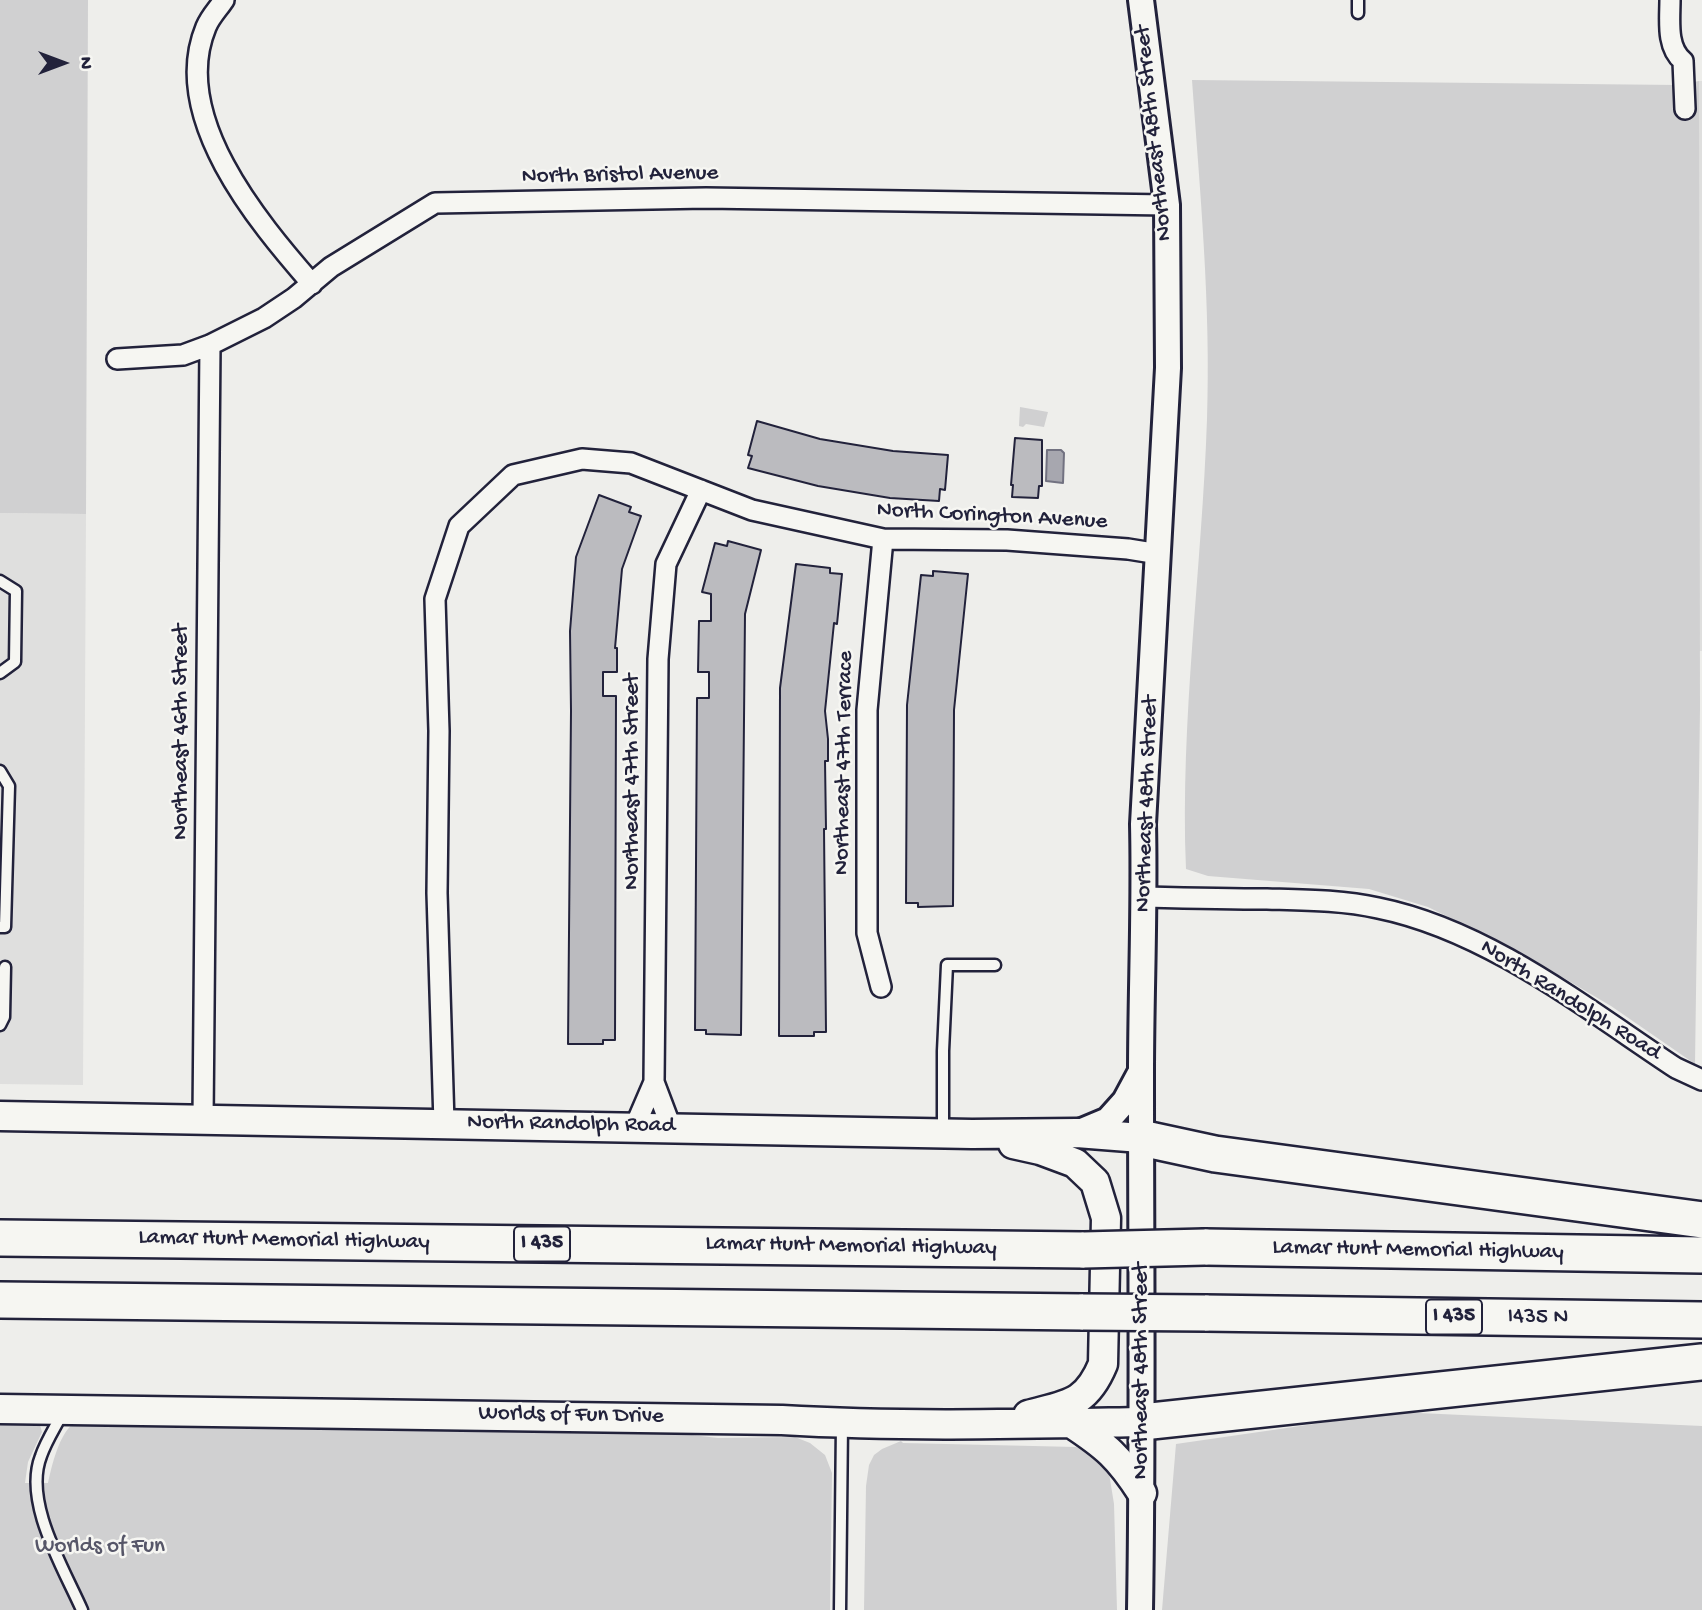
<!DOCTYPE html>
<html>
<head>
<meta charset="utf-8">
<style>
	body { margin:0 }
	#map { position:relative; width:1702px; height:1610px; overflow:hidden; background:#eeeeeb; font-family:"Gochi Hand",sans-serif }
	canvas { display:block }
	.north { position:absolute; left:28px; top:28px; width:70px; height:70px; -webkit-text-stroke:5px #f6f6f2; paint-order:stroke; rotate:90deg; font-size:19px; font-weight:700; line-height:28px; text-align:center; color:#22223b }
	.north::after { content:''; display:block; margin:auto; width:24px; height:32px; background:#22223b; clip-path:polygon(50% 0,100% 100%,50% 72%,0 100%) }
</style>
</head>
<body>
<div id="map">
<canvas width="1702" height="1610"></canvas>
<div class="north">N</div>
</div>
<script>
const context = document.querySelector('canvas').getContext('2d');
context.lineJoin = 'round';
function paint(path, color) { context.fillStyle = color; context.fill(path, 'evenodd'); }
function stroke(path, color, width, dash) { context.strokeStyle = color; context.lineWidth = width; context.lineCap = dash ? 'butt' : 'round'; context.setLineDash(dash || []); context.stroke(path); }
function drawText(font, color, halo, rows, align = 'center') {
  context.font = font + ' "Gochi Hand",sans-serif'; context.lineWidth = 5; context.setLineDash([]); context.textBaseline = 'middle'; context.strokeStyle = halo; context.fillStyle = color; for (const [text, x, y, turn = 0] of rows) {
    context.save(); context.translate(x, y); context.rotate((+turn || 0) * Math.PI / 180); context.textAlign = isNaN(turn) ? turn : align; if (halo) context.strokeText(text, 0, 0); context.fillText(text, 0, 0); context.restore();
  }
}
const built = new Path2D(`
	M 1699,81 L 1702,81 L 1702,651 L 1699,651 Z
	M 0,513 L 86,514 L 83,1085 L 0,1084 Z`);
const green = new Path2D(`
	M 0,0 L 88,0 L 86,514 L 0,513 Z
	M 1192,80 L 1678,85 L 1699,81 L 1700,709 L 1695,1064 L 1611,1006 L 1523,954 L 1428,907 L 1369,889 L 1208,876 L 1186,869 C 1180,719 1202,569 1207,419 C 1211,306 1200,192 1192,80 Z
	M 1020,407 L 1048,412 L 1044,427 L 1026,424 L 1023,427 L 1019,426 Z
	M 1397,1412 L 1702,1426 L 1702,1610 L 1162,1610 L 1176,1444 Z
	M 32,1421 L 40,1425 L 42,1432 L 28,1462 L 25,1483 L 48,1483 C 52,1465 59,1434 74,1423 L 666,1432 L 718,1438 L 795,1437 L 810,1443 L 825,1455 L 832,1473 L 830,1610 L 0,1610 L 0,1425 L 20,1424 Z
	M 901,1441 L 903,1443 L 1076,1447 L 1096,1453 L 1109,1473 L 1114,1504 L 1117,1610 L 864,1610 L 866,1486 L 869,1465 L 874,1455 L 882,1449 Z`);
const water = new Path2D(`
	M 1047,450 L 1061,450 L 1064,453 L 1063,483 L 1046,481 Z`);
const building = new Path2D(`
	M 757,421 L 820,439 L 893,451 L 948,455 L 945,490 L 940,489 L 939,501 L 890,498 L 818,486 L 748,468 L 752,456 L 748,455 Z
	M 1015,438 L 1042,440 L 1042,486 L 1039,486 L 1038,498 L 1012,497 L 1013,485 L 1011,485 Z
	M 599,495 L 631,507 L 629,512 L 641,516 L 622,569 L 615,648 L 617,648 L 617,672 L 603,672 L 603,696 L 616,696 L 615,1040 L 603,1040 L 603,1044 L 568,1044 L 571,711 L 570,631 L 576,557 Z
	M 728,541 L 761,550 L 745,614 L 741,1035 L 706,1034 L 706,1030 L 695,1030 L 697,698 L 709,698 L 709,672 L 698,672 L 699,621 L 711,621 L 711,594 L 702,592 L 715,543 L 727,546 Z
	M 796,564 L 830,568 L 830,573 L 842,574 L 837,624 L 834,623 L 825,711 L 828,739 L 828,761 L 825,761 L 826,829 L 824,829 L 826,1032 L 814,1032 L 814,1036 L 779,1036 L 780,688 Z
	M 933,571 L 968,574 L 954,710 L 953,906 L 918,907 L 918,903 L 906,903 L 907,705 L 921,575 L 933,576 Z`);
const service = new Path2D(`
	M 1358,13 L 1358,0
	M 0,581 L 16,591 L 15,662 L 0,673
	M 0,771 L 9,786 L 5,927 L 0,927
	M 0,1025 L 4,1017 L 5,967
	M 943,1133 L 943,1051 L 947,965 L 995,965
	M 63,1412 C 56,1426 46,1441 41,1456 C 23,1502 63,1567 82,1610
	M 840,1610 L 842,1424`);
const minor = new Path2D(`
	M 224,0 C 218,9 210,17 206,27 C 169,116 257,221 312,284
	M 1670,0 C 1670,20 1666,47 1683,61 L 1685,109
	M 117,359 L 183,355 L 210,345 L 264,318 L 294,298 L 331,267 L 435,203 L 706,198 L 1167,205
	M 1145,897 C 1186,898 1227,899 1267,899 C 1305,900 1342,900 1378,908 C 1487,930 1585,1008 1676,1068 L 1702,1080
	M 881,987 L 867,933 L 867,710 L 883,539
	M 203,1119 L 210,345
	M 444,1123 L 437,893 L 439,731 L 435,599 L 459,526 L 513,475 L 582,459 L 631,463 L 752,510 L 883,539 L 1007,540 L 1128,549 L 1159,554
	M 635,1126 L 654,1082
	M 671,1127 L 654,1082 L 658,659 L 666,564 L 701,490`);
const tertiary = new Path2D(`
	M 1077,1133 L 1108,1120 L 1125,1101 L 1139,1075
	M 1140,1610 C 1143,1431 1141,1253 1141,1074 C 1141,990 1145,908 1143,824 L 1168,368 L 1167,205 L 1141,0`);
const secondary = new Path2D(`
	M 0,1116 L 972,1134 L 1077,1133 L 1141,1138
	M 1013,1144 L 1040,1150 L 1075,1163 L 1095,1182 L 1106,1218 L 1103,1364 C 1086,1405 1068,1404 1028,1415
	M 0,1409 L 782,1420 C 902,1427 1022,1424 1142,1422
	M 1071,1423 C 1106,1446 1119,1457 1142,1493`);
const motorway = new Path2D(`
	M 1141,1138 L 1215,1154 L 1702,1220
	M 0,1238 L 1084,1250
	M 1205,1247 L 1702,1255
	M 0,1300 L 1083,1312
	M 1205,1313 L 1702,1320
	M 1142,1422 L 1702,1362`);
const motorwayBridge = new Path2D(`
	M 1084,1250 L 1205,1247
	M 1083,1312 L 1205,1313`);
const shields = [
	[542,1244,56],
	[1454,1317,56]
];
const shieldNames = [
	["I 435",542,1244],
	["I 435",1454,1317]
];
const streetNames = [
	["Northeast 48th Street",1155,133,-96],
	["North Bristol Avenue",620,176,-1],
	["North Corington Avenue",992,517,3],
	["Northeast 46th Street",182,732,-90],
	["Northeast 47th Terrace",845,763,-89],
	["Northeast 47th Street",633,782,-90],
	["Northeast 48th Street",1148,804,-88],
	["North Randolph Road",1570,1001,32],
	["North Randolph Road",571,1125,1],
	["Lamar Hunt Memorial Highway",284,1241,1],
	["Lamar Hunt Memorial Highway",851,1247,1],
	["Lamar Hunt Memorial Highway",1418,1251,1],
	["I435 N",1538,1318,1],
	["Northeast 48th Street",1142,1371,-90],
	["Worlds of Fun Drive",571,1416,1]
];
const parkNames = [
	["Worlds of Fun",100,1547]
];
paint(built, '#dfdfde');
paint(green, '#d0d0d1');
paint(water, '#a7a7af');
stroke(water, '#727281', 2);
paint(building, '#bbbbbf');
stroke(building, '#22223b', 2);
stroke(service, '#22223b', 15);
stroke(minor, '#22223b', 24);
stroke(tertiary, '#22223b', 30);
stroke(secondary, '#22223b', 33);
stroke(motorway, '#22223b', 40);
stroke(service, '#f6f6f2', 10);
stroke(minor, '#f6f6f2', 19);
stroke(tertiary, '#f6f6f2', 24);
stroke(secondary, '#f6f6f2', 28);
stroke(motorway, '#f6f6f2', 35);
stroke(motorwayBridge, '#22223b', 40, []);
stroke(motorwayBridge, '#f6f6f2', 35);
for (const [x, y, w] of shields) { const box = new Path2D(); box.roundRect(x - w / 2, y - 17.5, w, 35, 5); context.fillStyle = '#f6f6f2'; context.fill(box); stroke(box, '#22223b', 2); }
drawText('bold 21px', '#22223b', null, shieldNames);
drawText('23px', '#22223b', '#f6f6f2', streetNames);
drawText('23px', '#565668', '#f6f6f2', parkNames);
</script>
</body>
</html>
